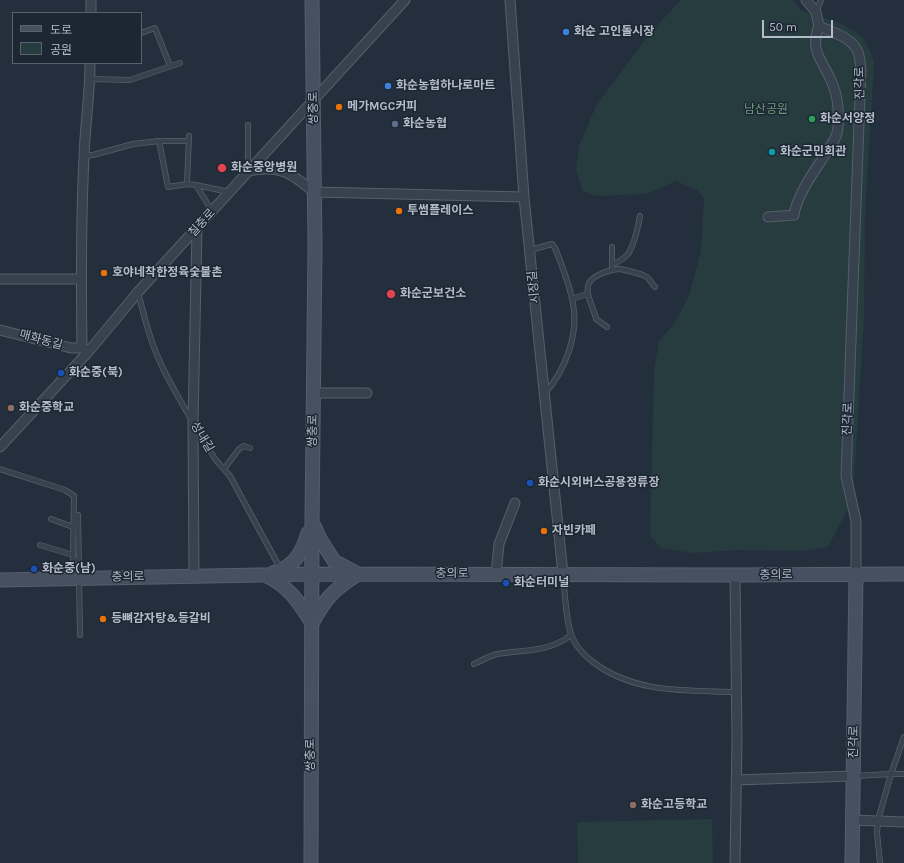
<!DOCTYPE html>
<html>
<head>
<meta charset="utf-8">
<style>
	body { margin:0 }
	#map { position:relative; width:904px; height:863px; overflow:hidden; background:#242f3e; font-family:Karla,"Noto Sans KR",sans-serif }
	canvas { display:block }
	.legend { position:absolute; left:12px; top:12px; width:130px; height:52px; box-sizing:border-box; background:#1d2633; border:1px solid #59626f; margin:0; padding:5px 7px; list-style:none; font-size:12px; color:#b4bcc9 }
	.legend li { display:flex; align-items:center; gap:8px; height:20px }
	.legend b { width:20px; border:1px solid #59626f }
	.scale { position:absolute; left:762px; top:20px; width:71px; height:18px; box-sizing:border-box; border:2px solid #b4bcc9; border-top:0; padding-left:5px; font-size:12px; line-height:14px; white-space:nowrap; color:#b4bcc9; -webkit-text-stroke:3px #1d2633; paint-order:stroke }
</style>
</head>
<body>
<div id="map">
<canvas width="904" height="863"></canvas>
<ul class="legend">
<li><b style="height:5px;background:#465061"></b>도로</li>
<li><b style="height:11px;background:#263c3f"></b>공원</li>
</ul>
<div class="scale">50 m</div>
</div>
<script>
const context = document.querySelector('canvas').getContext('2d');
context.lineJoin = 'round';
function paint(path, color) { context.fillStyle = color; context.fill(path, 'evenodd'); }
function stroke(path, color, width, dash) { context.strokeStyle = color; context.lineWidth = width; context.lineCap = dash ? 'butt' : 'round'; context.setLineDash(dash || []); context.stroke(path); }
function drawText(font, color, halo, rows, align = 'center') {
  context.font = font + ' Karla,"Noto Sans KR",sans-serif'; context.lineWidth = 3; context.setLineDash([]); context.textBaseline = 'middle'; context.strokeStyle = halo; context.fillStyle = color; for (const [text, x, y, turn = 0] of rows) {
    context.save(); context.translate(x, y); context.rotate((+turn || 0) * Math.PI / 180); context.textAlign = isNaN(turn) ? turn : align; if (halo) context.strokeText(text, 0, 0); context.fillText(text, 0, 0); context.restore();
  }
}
const green = new Path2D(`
	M 681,0 L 793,0 L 802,11 L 840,23 L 862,36 L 869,49 L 874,62 L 865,217 L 864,318 L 853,499 L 828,547 L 805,551 L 737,550 L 693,553 L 661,548 L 650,536 L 654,371 L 659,341 L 674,324 L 689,296 L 701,251 L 704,198 L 697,190 L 676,181 L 646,194 L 596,196 L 583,191 L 576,170 L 579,146 L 596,106 L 651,32 Z
	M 712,819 L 713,863 L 578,863 L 577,822 Z`);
const lane = new Path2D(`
	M 816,12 L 821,0
	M 141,33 L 155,28 L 170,66
	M 90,79 L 130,80 L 180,63
	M 248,125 L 248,169
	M 159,141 L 188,141
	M 84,156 L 93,155 L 133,144 L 159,141 L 168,187 L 187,184 L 196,185
	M 187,184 L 189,136
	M 212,211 L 196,185 L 229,192
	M 612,247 L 612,267
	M 530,250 L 552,244 L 555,248 C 562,266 570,285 573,304 C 579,334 565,371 545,393
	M 612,265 C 618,262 624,259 628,254 C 634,245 638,227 640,216
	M 138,292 C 144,316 150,340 160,362 C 169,382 180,400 191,419
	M 572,299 L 587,294
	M 607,327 L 596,319 C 594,308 584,293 589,283 C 593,275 612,269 620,269 C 625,270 642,274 647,277 C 650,280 652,284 655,287
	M 195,425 L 215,459 L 230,476 L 280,568
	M 0,469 L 65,490 L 74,496 L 73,560 L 79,560
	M 224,469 L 239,449 L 244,446 L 250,448
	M 78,515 L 80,635
	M 51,519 L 73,527
	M 40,545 L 73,555
	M 563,576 C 565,592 566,626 573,639 C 578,649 585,656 593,662 C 635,694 686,690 736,692
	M 474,664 C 481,661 489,656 497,654 C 523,650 550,652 571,635
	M 854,776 L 891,774 L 904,737
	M 880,863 L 877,833 L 878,820 L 891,774 L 904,774`);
const street = new Path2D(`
	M 510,0 L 524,197 L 563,574
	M 806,0 L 816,12 L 819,26 C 831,32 851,37 857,50 C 860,55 860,63 861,69 L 846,476 L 856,521 L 856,574
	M 91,13 L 91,0
	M 248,171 C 280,165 290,172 314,192 L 524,197
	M 768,217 L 794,215 C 796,199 812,174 821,161 C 827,151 837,140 838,128 C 839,114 838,96 832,83 C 823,60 809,52 819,26
	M 0,279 L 81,279
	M 0,330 L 71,348 L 82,348
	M 89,351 L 82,348 C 81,284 81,221 84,157 C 85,126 90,94 90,63
	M 313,393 L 367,393
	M 0,447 L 89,351 L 138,292 L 405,0
	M 496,574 L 499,544 L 515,503
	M 194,576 L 193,423 L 197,228
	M 736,780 L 853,776
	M 853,820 L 904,822
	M 735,863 L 737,738 L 735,575`);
const secondary = new Path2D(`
	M 273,573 C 295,566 302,553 308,533
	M 267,576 C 290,587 299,603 312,623 C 326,598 333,590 358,574 L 334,561 L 320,539 L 314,526
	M 0,580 L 312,574 L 735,575 L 904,574
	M 311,863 L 312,521 L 315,246 L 312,0
	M 852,863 L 856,574`);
const markers = [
	[566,32,4,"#3f7fe0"],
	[388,86,4,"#3f7fe0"],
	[339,107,4,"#e8710a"],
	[812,119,4,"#2e9e5b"],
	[395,124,4,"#5c6f8a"],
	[772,152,4,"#0f9aa8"],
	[222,168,5,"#e0444e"],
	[399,211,4,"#e8710a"],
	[104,273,4,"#e8710a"],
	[391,294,5,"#e0444e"],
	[61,373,4,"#1a4fb4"],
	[11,408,4,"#8d6e63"],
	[530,483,4,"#1a4fb4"],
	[544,531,4,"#e8710a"],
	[34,569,4,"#1a4fb4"],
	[506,583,4,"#1a4fb4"],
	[103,619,4,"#e8710a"],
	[633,805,4,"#8d6e63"]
];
const poiNames = [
	["화순 고인돌시장",574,32],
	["화순농협하나로마트",396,86],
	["메가MGC커피",347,107],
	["화순서양정",820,119],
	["화순농협",403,124],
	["화순군민회관",780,152],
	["화순중앙병원",231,168],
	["투썸플레이스",407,211],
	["호야네착한정육숯불촌",112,273],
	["화순군보건소",400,294],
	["화순중(북)",69,373],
	["화순중학교",19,408],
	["화순시외버스공용정류장",538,483],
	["자빈카페",552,531],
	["화순중(남)",42,569],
	["화순터미널",514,583],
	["등뼈감자탕&등갈비",111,619],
	["화순고등학교",641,805]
];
const streetNames = [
	["진각로",860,83,-91],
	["쌍충로",314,108,-90],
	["칠충로",202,223,-48],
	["시장길",534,287,-96],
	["매화동길",41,340,15],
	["진각로",848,419,-88],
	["쌍충로",313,431,-89],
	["성내길",202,437,59],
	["충의로",452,574],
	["충의로",776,575,-1],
	["충의로",128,577,-1],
	["진각로",854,742,-89],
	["쌍충로",311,755,-90]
];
const parkNames = [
	["남산공원",766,110]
];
paint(green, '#263c3f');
stroke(lane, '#565f6c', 6);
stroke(street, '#565f6c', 11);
stroke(secondary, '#565f6c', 15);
stroke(lane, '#38414e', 4.5);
stroke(street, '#38414e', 9);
stroke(secondary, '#465061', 13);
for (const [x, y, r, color] of markers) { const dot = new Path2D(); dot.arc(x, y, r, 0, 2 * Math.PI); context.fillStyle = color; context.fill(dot); stroke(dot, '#1d2633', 1.5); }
drawText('bold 12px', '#b4bcc9', '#1d2633', poiNames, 'left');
drawText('12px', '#b4bcc9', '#1d2633', streetNames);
drawText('12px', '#6b9a76', '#1d2633', parkNames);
</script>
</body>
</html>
